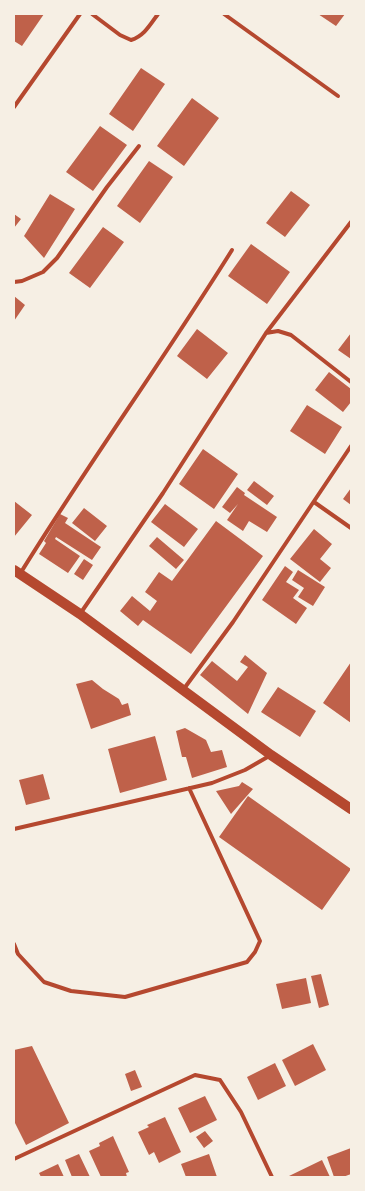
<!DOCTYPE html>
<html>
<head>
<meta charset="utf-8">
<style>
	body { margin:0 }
	#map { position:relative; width:365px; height:1191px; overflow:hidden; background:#f6efe4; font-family:"Space Grotesk",sans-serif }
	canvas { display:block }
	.frame { position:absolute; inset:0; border:15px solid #f6efe4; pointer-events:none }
</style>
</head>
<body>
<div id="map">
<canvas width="365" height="1191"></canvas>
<div class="frame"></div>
</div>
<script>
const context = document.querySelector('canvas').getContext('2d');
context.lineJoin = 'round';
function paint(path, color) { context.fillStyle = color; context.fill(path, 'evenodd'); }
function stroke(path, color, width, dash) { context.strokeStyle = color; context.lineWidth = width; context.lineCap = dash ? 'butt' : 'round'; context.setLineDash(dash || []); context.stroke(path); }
const building = new Path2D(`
	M 14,14 L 44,14 L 22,46 L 14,41 Z
	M 318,14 L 345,14 L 336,26 Z
	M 141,68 L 165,84 L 133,131 L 109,114 Z
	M 192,98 L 219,118 L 184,166 L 157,146 Z
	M 100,126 L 127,145 L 93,191 L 66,172 Z
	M 149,161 L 173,177 L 140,223 L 117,206 Z
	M 291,191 L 310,205 L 285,237 L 266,223 Z
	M 50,194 L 75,209 L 44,258 L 24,236 Z
	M 14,214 L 21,219 L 14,228 Z
	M 103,227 L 124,242 L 90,288 L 69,273 Z
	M 251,244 L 290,272 L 267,304 L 228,276 Z
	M 14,296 L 25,305 L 14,321 Z
	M 197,329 L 228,353 L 207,379 L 177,356 Z
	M 351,333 L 351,359 L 338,350 Z
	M 329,372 L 351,389 L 351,402 L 343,412 L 315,390 Z
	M 307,405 L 342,427 L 325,454 L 290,431 Z
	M 203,449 L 238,474 L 214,509 L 179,484 Z
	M 254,481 L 274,496 L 267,505 L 247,490 Z
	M 237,487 L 245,493 L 244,495 L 277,517 L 267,532 L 249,521 L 243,531 L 227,520 L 238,504 L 230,513 L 222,507 Z
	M 351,488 L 351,505 L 343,499 Z
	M 14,501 L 32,515 L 14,537 Z
	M 165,504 L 198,529 L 184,547 L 151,522 Z
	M 84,508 L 107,526 L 95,541 L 72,523 Z
	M 60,514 L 68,518 L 65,523 L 101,547 L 92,560 L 56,537 L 55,539 L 80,556 L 68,573 L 39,554 L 46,543 L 44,541 Z
	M 216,521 L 263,556 L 191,654 L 143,620 L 138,626 L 120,611 L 132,596 L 150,611 L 157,601 L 145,592 L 159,572 L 172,581 Z
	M 314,529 L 332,544 L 320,559 L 331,568 L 320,582 L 290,559 Z
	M 157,537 L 184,560 L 176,569 L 149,546 Z
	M 84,559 L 93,565 L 83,580 L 74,574 Z
	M 285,566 L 293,572 L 286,582 L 299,590 L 293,598 L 307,608 L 296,624 L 262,600 Z
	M 298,570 L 325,587 L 313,606 L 298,597 L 304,588 L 292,580 Z
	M 245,655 L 267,673 L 248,714 L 200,675 L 212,661 L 237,681 L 248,667 L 240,662 Z
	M 351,662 L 351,723 L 323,703 Z
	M 92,680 L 103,689 L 119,699 L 122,705 L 128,703 L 131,715 L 91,729 L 76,684 Z
	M 278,687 L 316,711 L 300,737 L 261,712 Z
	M 185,728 L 206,740 L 211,752 L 222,750 L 227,767 L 192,778 L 186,757 L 182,757 L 176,731 Z
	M 155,736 L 167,780 L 120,793 L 108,749 Z
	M 43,774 L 50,799 L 26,805 L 19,780 Z
	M 242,782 L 253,789 L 231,814 L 216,791 L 239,786 Z
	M 248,796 L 351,869 L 322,910 L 219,837 Z
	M 321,974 L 329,1005 L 319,1008 L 311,976 Z
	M 306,978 L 311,1003 L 282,1009 L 276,984 Z
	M 313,1044 L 326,1070 L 295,1086 L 282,1060 Z
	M 32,1046 L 69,1123 L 26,1145 L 14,1121 L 14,1050 Z
	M 275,1063 L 286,1086 L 258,1100 L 247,1077 Z
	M 135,1070 L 142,1087 L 131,1091 L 125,1074 Z
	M 205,1096 L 217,1120 L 190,1133 L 178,1108 Z
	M 165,1117 L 181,1152 L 159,1163 L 154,1152 L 149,1155 L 138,1132 L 149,1127 L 147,1125 Z
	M 205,1131 L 213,1141 L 204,1148 L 196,1137 Z
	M 113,1136 L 129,1172 L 126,1173 L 127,1177 L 101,1177 L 89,1151 L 100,1146 L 99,1143 Z
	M 351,1148 L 351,1174 L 343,1177 L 334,1177 L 327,1157 Z
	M 79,1154 L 90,1177 L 72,1177 L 65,1160 Z
	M 209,1154 L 217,1177 L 186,1177 L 181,1164 Z
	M 322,1160 L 330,1177 L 289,1177 L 289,1176 Z
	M 58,1164 L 64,1177 L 41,1177 L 39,1173 Z`);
const minor = new Path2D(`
	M 92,14 L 120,35 L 131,40 C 144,36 150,25 158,14
	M 224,14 L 338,96
	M 14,107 L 80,14
	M 14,282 L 22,281 L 43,272 L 57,258 L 107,187 L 139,146
	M 266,333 L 278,331 L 291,335 L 351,382
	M 314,502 L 351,528
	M 20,574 C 88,464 164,359 232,250
	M 80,614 L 163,493 L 266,333 L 351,222
	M 183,690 L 233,622 L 351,446
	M 14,829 L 212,783 L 245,770 L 271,755
	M 14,944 L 18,954 L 44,982 L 71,991 L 125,997 L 247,962 L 255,952 L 260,941 L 189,788
	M 14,1159 L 195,1075 L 220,1080 L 241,1112 L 272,1177`);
const primary = new Path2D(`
	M 14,570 L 80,614 L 271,755 L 351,809`);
paint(building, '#bf614a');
stroke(minor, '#b5482f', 4);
stroke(primary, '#b5482f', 10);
</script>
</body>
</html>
